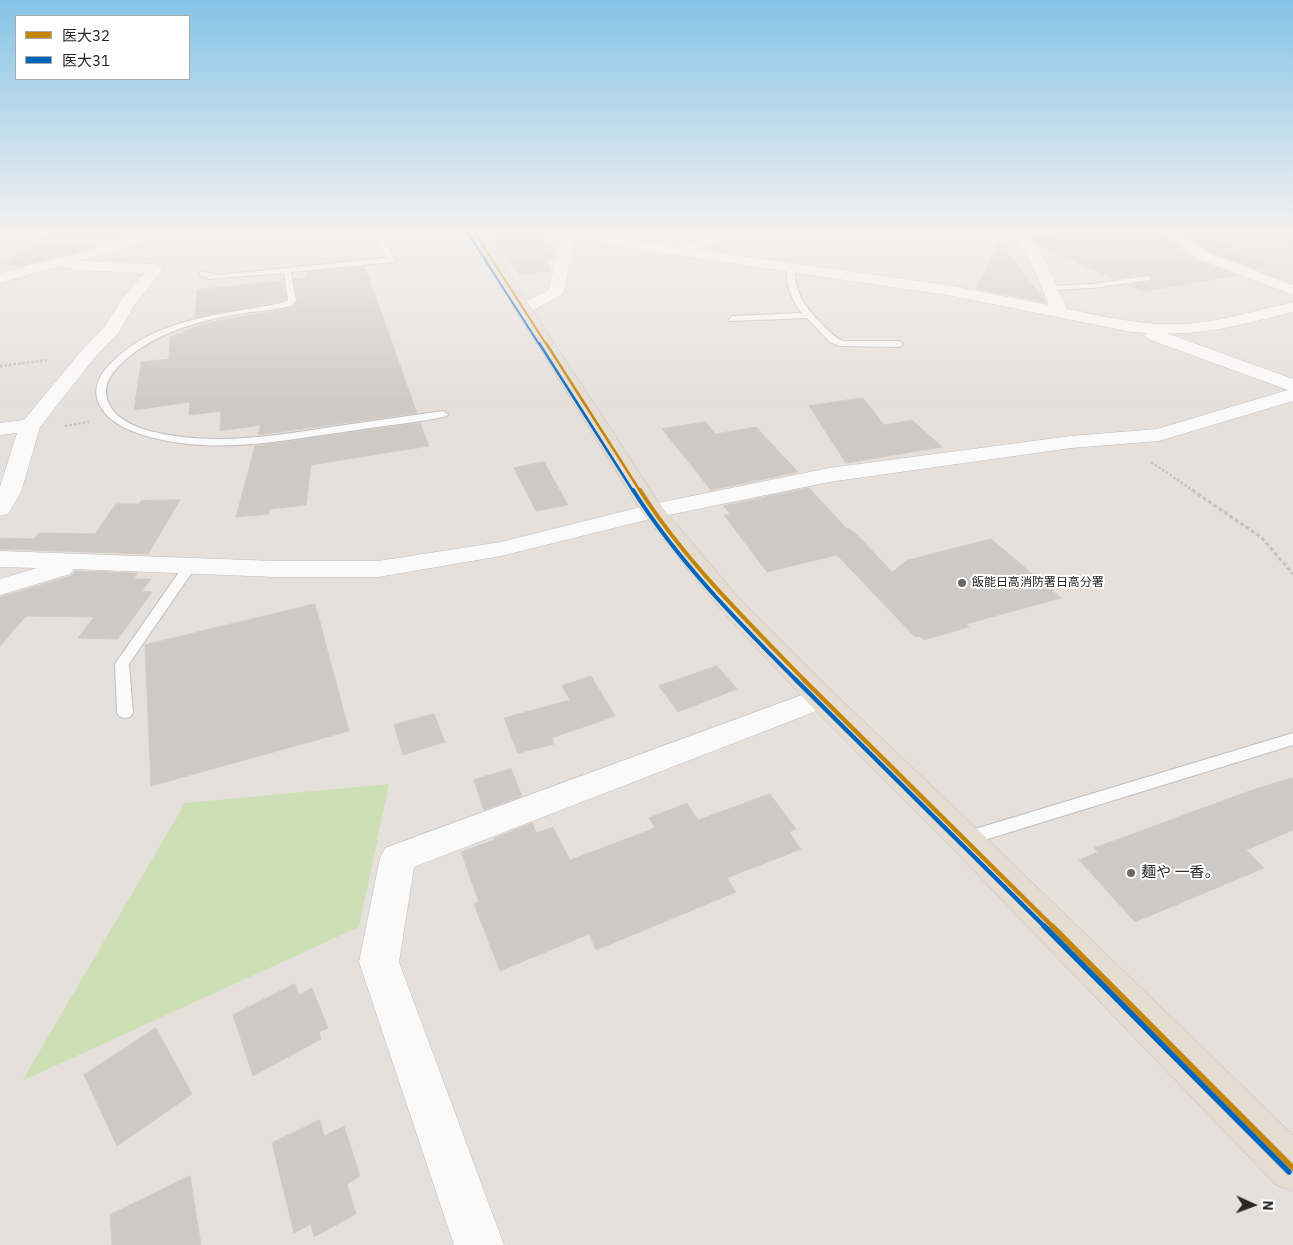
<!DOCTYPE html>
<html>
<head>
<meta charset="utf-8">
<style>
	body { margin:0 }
	#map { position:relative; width:1293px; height:1245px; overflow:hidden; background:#e6e0dc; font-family:"IBM Plex Sans","Noto Sans JP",sans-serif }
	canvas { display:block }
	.legend { position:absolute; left:15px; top:15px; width:175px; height:65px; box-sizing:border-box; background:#fff; border:1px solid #a9a9a9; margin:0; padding:6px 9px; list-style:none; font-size:15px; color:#272727 }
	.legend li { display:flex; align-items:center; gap:10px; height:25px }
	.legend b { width:25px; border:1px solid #a9a9a9 }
	.north { position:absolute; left:1228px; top:1180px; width:50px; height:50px; -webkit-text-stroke:4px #fff; paint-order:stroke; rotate:92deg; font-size:14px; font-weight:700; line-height:20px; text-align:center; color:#272727 }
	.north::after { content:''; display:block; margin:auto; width:18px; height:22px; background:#272727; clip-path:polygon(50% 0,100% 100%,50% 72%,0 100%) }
</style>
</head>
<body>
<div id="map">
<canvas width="1293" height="1245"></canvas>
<ul class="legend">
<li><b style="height:6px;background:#c3860a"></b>医大32</li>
<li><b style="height:6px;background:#0065bd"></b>医大31</li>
</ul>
<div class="north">N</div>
</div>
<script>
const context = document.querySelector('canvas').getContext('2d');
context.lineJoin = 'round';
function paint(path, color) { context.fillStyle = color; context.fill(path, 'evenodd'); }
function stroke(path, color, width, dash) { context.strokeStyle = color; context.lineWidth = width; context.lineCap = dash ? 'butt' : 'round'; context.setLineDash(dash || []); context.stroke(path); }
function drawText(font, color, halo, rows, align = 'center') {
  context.font = font + ' "IBM Plex Sans","Noto Sans JP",sans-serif'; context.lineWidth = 4; context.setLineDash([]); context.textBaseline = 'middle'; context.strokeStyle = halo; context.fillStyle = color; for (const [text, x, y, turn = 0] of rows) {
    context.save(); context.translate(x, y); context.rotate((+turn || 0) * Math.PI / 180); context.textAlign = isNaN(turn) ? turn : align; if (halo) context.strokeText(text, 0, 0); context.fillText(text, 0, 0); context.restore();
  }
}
const industrial = new Path2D(`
	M 1171,230 L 1293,230 L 1293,289 L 1204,254 Z`);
const green = new Path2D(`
	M 389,784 L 359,927 L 22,1081 L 185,803 Z`);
const building = new Path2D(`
	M 58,230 L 141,230 L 119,238 L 46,238 Z
	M 490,230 L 536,230 L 554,257 L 554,260 L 545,260 L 551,271 L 519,274 Z
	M 1159,230 L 1194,259 L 1237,275 L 1143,292 L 1128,285 L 1150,282 L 1152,276 L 1147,274 L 1114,279 L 1038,245 L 1029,234 L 1053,234 L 1049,231 Z
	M 1181,230 L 1197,230 L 1239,254 L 1269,266 L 1255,268 L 1262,271 L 1206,249 Z
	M 999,241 L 1044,299 L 1046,302 L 977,289 Z
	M 36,245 L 37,245 L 98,246 L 21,266 L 3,265 Z
	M 365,267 L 417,413 L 258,435 L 261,425 L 220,431 L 221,411 L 189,415 L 190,402 L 134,410 L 141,362 L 169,359 L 170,337 L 206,323 L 291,308 L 298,301 L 294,279 L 308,278 L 307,272 Z
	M 283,281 L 286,299 L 280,301 L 195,318 L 197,290 Z
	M 863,398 L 884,425 L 912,420 L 942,447 L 846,463 L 809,406 Z
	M 706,422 L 715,434 L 756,427 L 798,472 L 711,490 L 662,429 Z
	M 420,423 L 429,446 L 311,465 L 306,505 L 270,509 L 268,514 L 236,517 L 255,446 Z
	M 544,462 L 568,505 L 536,511 L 514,468 Z
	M 809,488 L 847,529 L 849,528 L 860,538 L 892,572 L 908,560 L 991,539 L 1061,598 L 966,624 L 969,627 L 924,640 L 920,636 L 915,637 L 837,555 L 767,572 L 724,515 L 730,514 L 724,506 Z
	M 180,500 L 148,554 L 0,549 L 0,538 L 34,539 L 39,533 L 95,534 L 116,504 L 139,504 L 141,501 Z
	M 75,571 L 137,573 L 134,579 L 151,579 L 142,591 L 152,592 L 118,639 L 78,638 L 94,617 L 26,616 L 0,646 L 0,597 L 71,576 Z
	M 315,604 L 349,731 L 151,786 L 145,645 Z
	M 717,666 L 737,689 L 678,712 L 659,686 Z
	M 591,676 L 615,716 L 552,738 L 554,744 L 518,753 L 504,718 L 570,700 L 562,686 Z
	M 434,714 L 445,742 L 403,755 L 394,725 Z
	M 511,769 L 522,796 L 484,810 L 474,780 Z
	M 1293,778 L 1293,830 L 1246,850 L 1264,868 L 1135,922 L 1079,860 L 1098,852 L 1094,848 L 1255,789 Z
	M 770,794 L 796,829 L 789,832 L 801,849 L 727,878 L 736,892 L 596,950 L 589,934 L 500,971 L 474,904 L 479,902 L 461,852 L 494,840 L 494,838 L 532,823 L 536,833 L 553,827 L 570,860 L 655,828 L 649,818 L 687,803 L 698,820 Z
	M 295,984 L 299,995 L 312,988 L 328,1028 L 319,1032 L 321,1039 L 253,1076 L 233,1015 Z
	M 156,1028 L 192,1094 L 117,1146 L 84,1075 Z
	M 320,1120 L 324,1136 L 344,1126 L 360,1176 L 347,1184 L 356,1214 L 314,1237 L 311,1224 L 294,1233 L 272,1143 Z
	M 190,1176 L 201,1245 L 112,1245 L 110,1215 Z`);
const pathFar1 = new Path2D(`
	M 0,366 L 49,360
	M 65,426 L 89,422
	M 1151,462 L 1194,491`);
const path = new Path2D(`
	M 1192,490 L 1262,538 L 1293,574`);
const lane = new Path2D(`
	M 373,230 L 380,230 L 395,260 L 394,262 L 291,272 L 296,301 L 291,306 C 274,310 256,311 238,314 C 196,321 149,335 119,366 C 108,377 102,389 109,404 C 121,428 159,434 183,437 C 235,443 286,434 338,426 C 373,421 408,416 443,411 L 448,414 L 447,416 C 417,423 386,425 357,430 C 290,439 221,455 154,438 C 133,433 103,422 97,398 C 94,383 102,372 112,362 C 157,317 223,315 281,303 L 288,300 L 284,273 L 209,279 L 200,275 L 200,271 L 218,275 L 386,258 Z
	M 35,240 L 134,240 L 138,242 L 134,244 L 37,243 L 35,242 Z
	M 788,267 L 795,269 C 795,294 805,307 822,324 C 829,331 834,337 843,341 L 899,341 L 903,344 L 899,347 L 839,346 L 830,342 L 807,318 L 730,321 L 729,319 L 733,316 L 802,313 C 792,302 784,281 788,267 Z
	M 1147,276 L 1151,278 L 1150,280 L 1092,288 L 1050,290 L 1046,288 L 1050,286 L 1092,284 Z
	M 191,561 L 197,565 L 129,664 L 133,713 L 130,717 L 125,718 L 120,717 L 117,713 L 115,664 L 186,562 Z
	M 1293,733 L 1293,745 L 965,846 L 959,844 L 956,839 L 959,834 L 965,832 Z`);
const street = new Path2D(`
	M 148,230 L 168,230 L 166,233 L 126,248 L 78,261 L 155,264 L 160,266 L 163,269 L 135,304 L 119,332 L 95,357 L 40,427 L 21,492 L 8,514 L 0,516 L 0,487 L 17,433 L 0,435 L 0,423 L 24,420 L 83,349 L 106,325 L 122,299 L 144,273 L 79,270 L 59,266 L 0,283 L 0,273 L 96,248 Z
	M 574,230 L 593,230 L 574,241 L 564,292 L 562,295 L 529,312 L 517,312 L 515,309 L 517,306 L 549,290 L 560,239 Z
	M 725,230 L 745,230 L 743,233 L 699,250 L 947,285 L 1049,305 L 1027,253 L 1010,230 L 1024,230 L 1041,252 L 1067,309 C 1106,317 1144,326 1184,324 C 1221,322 1257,310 1293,302 L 1293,312 C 1251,322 1209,335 1166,333 L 1293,379 L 1293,401 L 1159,441 L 1071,448 L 829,482 L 654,518 L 501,556 L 378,577 L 276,577 L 74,569 L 70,574 L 0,595 L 0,579 L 37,568 L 0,567 L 0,551 L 276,561 L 378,561 L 501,542 L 653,504 L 829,468 L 1071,436 L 1157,429 L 1288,390 L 1148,339 L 1145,335 L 1147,333 L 1132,332 L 947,295 L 621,247 L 616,246 L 614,243 L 616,240 L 621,239 L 680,247 Z
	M 1161,230 L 1177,230 L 1205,251 L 1293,285 L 1293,295 L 1195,257 Z
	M 821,688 L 832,691 L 836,698 L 832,705 L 414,867 L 399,962 L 504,1245 L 454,1245 L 359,962 L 380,858 L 385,848 Z`);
const secondary = new Path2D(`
	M 555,230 L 582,230 L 626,240 L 628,243 L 626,246 L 621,247 L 557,233 Z`);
const primary = new Path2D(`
	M 466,230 L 480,230 L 662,507 L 739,598 L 832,691 L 977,829 L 1293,1135 L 1293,1191 L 1276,1185 L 953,849 L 810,705 L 721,610 L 641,511 Z`);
const bus1Far4 = new Path2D(`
	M 473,230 L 546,344`);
const bus1Far3 = new Path2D(`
	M 546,343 L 640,491`);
const bus1Far2 = new Path2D(`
	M 640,490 C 684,560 748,622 805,681`);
const bus1Far1 = new Path2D(`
	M 804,680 L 1053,927`);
const bus1 = new Path2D(`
	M 1052,926 L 1293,1168`);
const bus2Far4 = new Path2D(`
	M 468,233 L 539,344`);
const bus2Far3 = new Path2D(`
	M 539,343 L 633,491`);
const bus2Far2 = new Path2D(`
	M 633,490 C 678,561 738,622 797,681`);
const bus2Far1 = new Path2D(`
	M 796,680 L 1045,927`);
const bus2 = new Path2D(`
	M 1044,926 L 1289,1172`);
const markers = [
	[962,583,5,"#6a6866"],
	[1131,873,5,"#6a6866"]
];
const poiNames = [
	["飯能日高消防署日高分署",972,583]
];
const nearPoinames = [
	["麺や 一香。",1141,873]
];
paint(industrial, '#d8d5d8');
paint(green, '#cde0b5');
paint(building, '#ccc9c6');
stroke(building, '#d0ccc8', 1);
stroke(lane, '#bfbdbe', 2);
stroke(street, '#bfbdbe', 1);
stroke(secondary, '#bfbdbe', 1);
stroke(primary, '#bfbcbb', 1);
stroke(pathFar1, '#c4c3c3', 2.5, [2.5, 2]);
stroke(path, '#c4c3c3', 3, [4, 2.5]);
paint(lane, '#fbfafa');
paint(street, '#fbfafa');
paint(secondary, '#fbfafa');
paint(primary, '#e5ddd2');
stroke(bus1Far4, '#c3860a', 2);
stroke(bus1Far3, '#c3860a', 2.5);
stroke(bus1Far2, '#c3860a', 4);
stroke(bus1Far1, '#c3860a', 4.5);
stroke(bus1, '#c3860a', 5.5);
stroke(bus2Far4, '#0065bd', 2);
stroke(bus2Far3, '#0065bd', 2.5);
stroke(bus2Far2, '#0065bd', 4);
stroke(bus2Far1, '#0065bd', 4.5);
stroke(bus2, '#0065bd', 5.5);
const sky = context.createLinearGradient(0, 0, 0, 405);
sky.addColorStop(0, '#85c4e7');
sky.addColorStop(0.57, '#f4f1ef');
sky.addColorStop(1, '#f4f1ef00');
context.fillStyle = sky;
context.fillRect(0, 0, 1293, 405);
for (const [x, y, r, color] of markers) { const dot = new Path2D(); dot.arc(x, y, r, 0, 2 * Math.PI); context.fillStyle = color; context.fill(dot); stroke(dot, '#fff', 2); }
drawText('12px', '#272727', '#fff', poiNames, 'left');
drawText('15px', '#272727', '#fff', nearPoinames, 'left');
</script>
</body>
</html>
